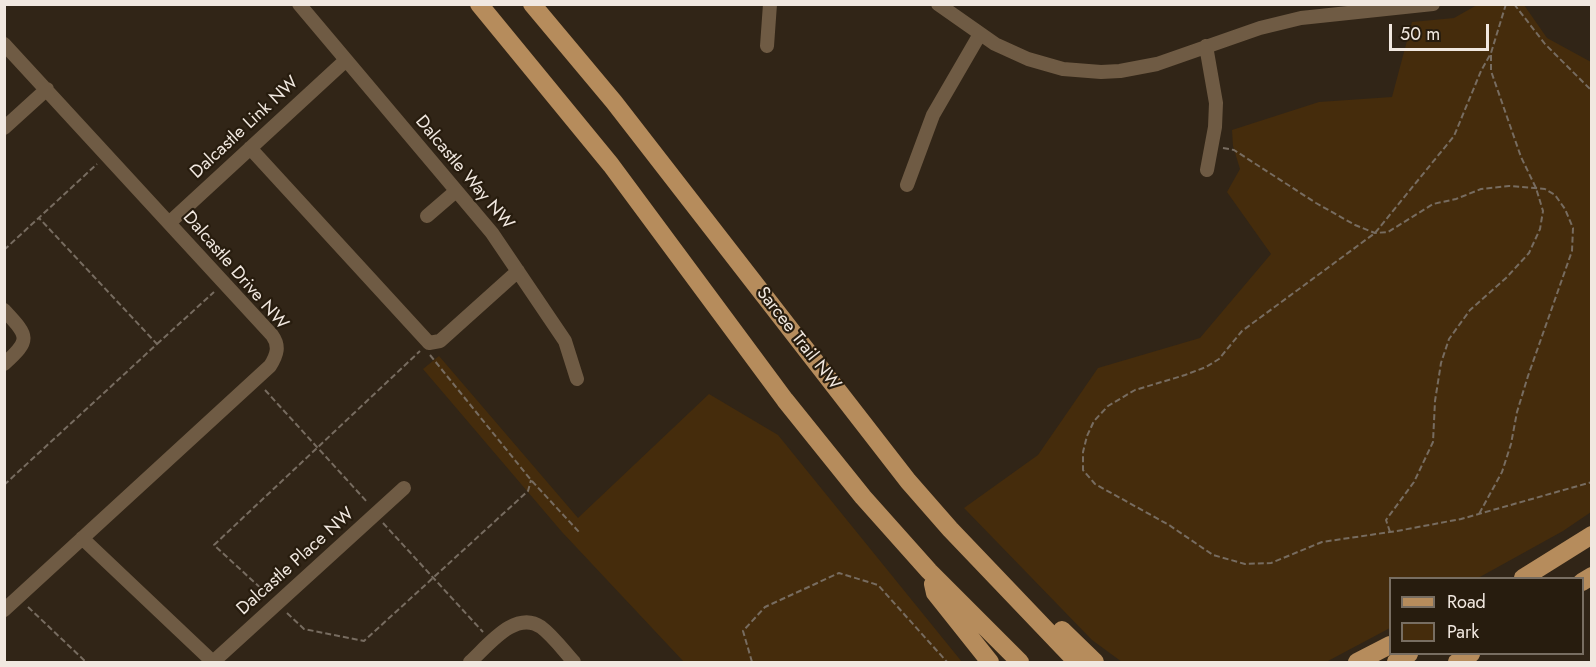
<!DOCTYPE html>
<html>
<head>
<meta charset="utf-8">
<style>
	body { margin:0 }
	#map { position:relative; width:1596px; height:667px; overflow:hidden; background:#312517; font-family:Jost,sans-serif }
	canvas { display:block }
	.frame { position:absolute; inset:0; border:6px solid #f1e8e0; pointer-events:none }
	.legend { position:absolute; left:1389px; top:577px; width:195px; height:78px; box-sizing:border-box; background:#271c0e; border:2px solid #786e62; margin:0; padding:8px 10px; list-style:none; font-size:18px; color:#f1e8e0 }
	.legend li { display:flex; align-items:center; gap:12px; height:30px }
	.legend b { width:30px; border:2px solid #786e62 }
	.scale { position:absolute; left:1389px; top:24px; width:100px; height:27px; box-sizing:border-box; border:3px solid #f1e8e0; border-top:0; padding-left:8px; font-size:18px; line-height:21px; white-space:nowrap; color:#f1e8e0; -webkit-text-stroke:4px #271c0e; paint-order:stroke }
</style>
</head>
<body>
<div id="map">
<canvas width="1596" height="667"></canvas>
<div class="frame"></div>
<ul class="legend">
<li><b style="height:8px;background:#b68c5c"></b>Road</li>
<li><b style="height:16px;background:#452c0c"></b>Park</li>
</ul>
<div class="scale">50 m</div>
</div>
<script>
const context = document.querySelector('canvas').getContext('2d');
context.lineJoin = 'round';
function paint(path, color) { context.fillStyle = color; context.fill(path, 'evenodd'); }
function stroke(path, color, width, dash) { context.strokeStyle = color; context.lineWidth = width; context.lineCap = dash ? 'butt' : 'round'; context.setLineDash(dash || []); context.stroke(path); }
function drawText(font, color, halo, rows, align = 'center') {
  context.font = font + ' Jost,sans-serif'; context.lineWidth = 4.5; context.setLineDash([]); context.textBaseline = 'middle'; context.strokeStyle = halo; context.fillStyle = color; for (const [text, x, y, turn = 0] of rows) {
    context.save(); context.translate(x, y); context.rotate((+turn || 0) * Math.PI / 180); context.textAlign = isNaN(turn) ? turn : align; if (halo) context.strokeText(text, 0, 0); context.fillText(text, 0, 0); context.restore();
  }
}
const green = new Path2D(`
	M 1477,5 L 1524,5 L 1547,38 L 1591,62 L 1591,512 L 1563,531 L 1478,578 L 1390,578 L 1390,628 L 1326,662 L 1122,662 L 1092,640 L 964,508 L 1038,455 L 1098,368 L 1200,338 L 1271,254 L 1227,192 L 1240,169 L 1233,146 L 1232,130 L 1319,102 L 1392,97 L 1412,22 L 1454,18 Z
	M 439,356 L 578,518 L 709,394 L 778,435 L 962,662 L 684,662 L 562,532 L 423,369 Z`);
const path = new Path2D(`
	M 1506,4 L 1491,53 L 1481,71 L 1454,136 L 1375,233 L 1242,331 L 1219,359 L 1206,367 L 1185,375 L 1135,390 L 1108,406 L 1094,421 L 1087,436 L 1083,452 L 1083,470 L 1095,484 L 1169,525 L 1213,555 L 1245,564 L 1271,563 L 1322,542 L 1397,531 L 1461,519 L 1592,482
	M 1514,4 L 1545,44 L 1592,91
	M 1223,148 L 1234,150 L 1316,203 L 1355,225 L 1375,233 L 1388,232 L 1433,204 L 1456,199 L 1481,189 L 1509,186 L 1545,189 L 1555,195 L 1565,209 L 1573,228 L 1572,251 L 1528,376 L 1517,412 L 1511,444 L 1502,472 L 1479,514
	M 4,250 L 97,164
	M 157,344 L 214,292
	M 430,355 L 531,480 L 579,532
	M 265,390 L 368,503
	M 4,485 L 157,344 L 39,218
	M 383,523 L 483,632
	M 1390,532 L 1386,520 L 1414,482 L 1433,442 L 1435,401 L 1441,363 L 1449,339 L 1470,310 L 1506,278 L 1529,253 L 1540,229 L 1543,211 L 1536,188 L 1521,157 L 1491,71 L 1491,55
	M 267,594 L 214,545 L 420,351
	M 28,607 L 86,662
	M 287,613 L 304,629 L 364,641 L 528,491 L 531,480
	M 752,662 L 743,631 L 765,607 L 839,573 L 878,585 L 947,662`);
const minor = new Path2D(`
	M 299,4 L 492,233 L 565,341 L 577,379
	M 938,4 L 995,44 L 1028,59 L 1063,69 L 1101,72 L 1120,71 L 1157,64 L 1260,28 L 1301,18 L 1433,4
	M 4,44 L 272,335 C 280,346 277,355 270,366 L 4,610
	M 767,46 L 770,4
	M 1206,46 L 1216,103 L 1215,127 L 1207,170
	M 4,128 L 47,89
	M 250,148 L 429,343 L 440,341 L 518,271
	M 907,185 L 933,115 L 980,34
	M 427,216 L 456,191
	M 169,223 L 346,60
	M 4,310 C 28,336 32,339 4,364
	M 82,538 L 213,662
	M 213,662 L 404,488
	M 470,662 C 487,647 515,609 541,627 C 553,636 564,651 574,662`);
const major = new Path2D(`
	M 479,4 L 611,165 L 785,400 L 863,497 L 929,571 L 1020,662
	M 532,4 L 614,102 L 908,481 L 950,529 L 1077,662
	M 1523,578 L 1592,535
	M 1582,582 L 1592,576
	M 933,584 L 935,593 L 990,662
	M 1062,630 L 1095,662
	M 1357,662 L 1390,645
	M 1396,662 L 1409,654
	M 1457,662 L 1471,654`);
const streetNames = [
	["Dalcastle Link NW",245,128,-43],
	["Dalcastle Way NW",464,173,50],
	["Dalcastle Drive NW",235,271,49],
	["Sarcee Trail NW",798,339,52],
	["Dalcastle Place NW",296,562,-42]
];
paint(green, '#452c0c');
stroke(path, '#776c60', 2, [6, 3]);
stroke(minor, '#6f5b44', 14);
stroke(major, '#b68c5c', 18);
drawText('18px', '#f1e8e0', '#271c0e', streetNames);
</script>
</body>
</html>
